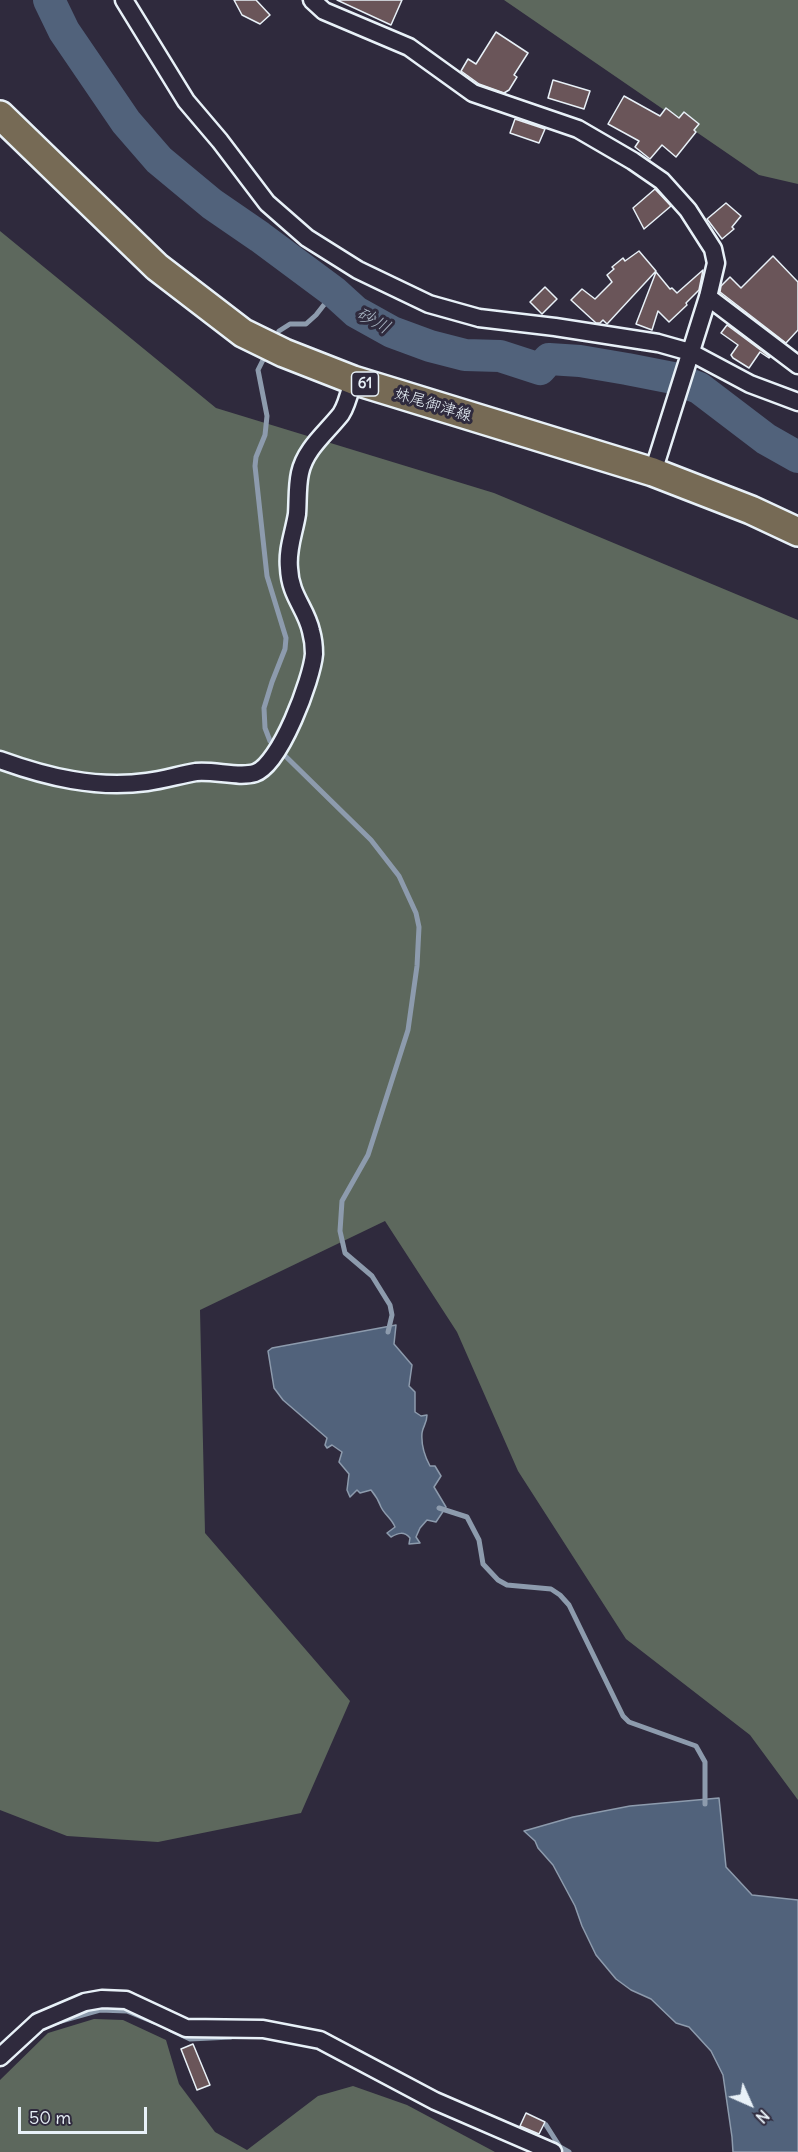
<!DOCTYPE html>
<html>
<head>
<meta charset="utf-8">
<style>
	body { margin:0 }
	#map { position:relative; width:798px; height:2152px; overflow:hidden; background:#2f2a3d; font-family:Delius,sans-serif }
	canvas { display:block }
	.north { position:absolute; left:720px; top:2074px; width:60px; height:60px; -webkit-text-stroke:4px #2f2a3d; paint-order:stroke; rotate:135deg; font-size:16px; font-weight:700; line-height:24px; text-align:center; color:#e8f1f8 }
	.north::after { content:''; display:block; margin:auto; width:21px; height:27px; background:#e8f1f8; clip-path:polygon(50% 0,100% 100%,50% 72%,0 100%) }
	.scale { position:absolute; left:18px; top:2107px; width:129px; height:27px; box-sizing:border-box; border:3px solid #e8f1f8; border-top:0; padding-left:8px; font-size:18px; line-height:21px; white-space:nowrap; color:#e8f1f8; -webkit-text-stroke:4px #2f2a3d; paint-order:stroke }
</style>
</head>
<body>
<div id="map">
<canvas width="798" height="2152"></canvas>
<div class="north">N</div>
<div class="scale">50 m</div>
</div>
<script>
const context = document.querySelector('canvas').getContext('2d');
context.lineJoin = 'round';
function paint(path, color) { context.fillStyle = color; context.fill(path, 'evenodd'); }
function stroke(path, color, width, dash) { context.strokeStyle = color; context.lineWidth = width; context.lineCap = dash ? 'butt' : 'round'; context.setLineDash(dash || []); context.stroke(path); }
function drawText(font, color, halo, rows, align = 'center') {
  context.font = font + ' Delius,"Klee One",sans-serif'; context.lineWidth = 6; context.setLineDash([]); context.textBaseline = 'middle'; context.strokeStyle = halo; context.fillStyle = color; for (const [text, x, y, turn = 0] of rows) {
    context.save(); context.translate(x, y); context.rotate((+turn || 0) * Math.PI / 180); context.textAlign = isNaN(turn) ? turn : align; if (halo) context.strokeText(text, 0, 0); context.fillText(text, 0, 0); context.restore();
  }
}
const green = new Path2D(`
	M 504,0 L 798,0 L 798,184 L 759,175 Z
	M 0,231 L 216,408 L 494,493 L 798,620 L 798,1800 L 750,1735 L 626,1639 L 518,1471 L 457,1332 L 385,1221 L 200,1310 L 205,1533 L 350,1701 L 301,1813 L 158,1842 L 67,1836 L 0,1810 Z
	M 94,2019 L 123,2020 L 166,2040 L 179,2084 L 215,2132 L 247,2150 L 318,2096 L 353,2086 L 407,2105 L 495,2152 L 0,2152 L 0,2080 L 48,2033 Z`);
const water = new Path2D(`
	M 396,1325 L 394,1344 L 412,1365 L 409,1386 L 415,1392 L 415,1412 L 421,1416 L 427,1415 C 427,1423 423,1426 422,1433 C 421,1445 424,1455 430,1466 L 435,1466 L 441,1476 L 434,1487 L 446,1507 L 436,1522 L 427,1520 L 420,1528 L 416,1537 L 420,1543 L 409,1544 L 410,1538 C 404,1531 398,1533 391,1537 L 387,1533 L 395,1527 C 392,1519 384,1514 381,1507 C 378,1499 376,1496 371,1490 L 360,1493 L 357,1490 L 350,1497 L 347,1490 L 349,1474 L 339,1462 L 342,1452 L 332,1445 L 327,1448 L 325,1445 L 327,1438 L 283,1400 L 274,1388 L 268,1351 L 272,1348 Z
	M 719,1798 L 726,1867 L 752,1895 L 798,1900 L 798,2152 L 733,2152 L 732,2137 L 723,2075 L 711,2051 L 689,2027 L 676,2023 L 651,1999 L 631,1990 L 616,1979 L 596,1955 L 582,1926 L 575,1906 L 553,1865 L 538,1848 L 535,1841 L 524,1831 L 573,1817 L 630,1806 Z`);
const stream = new Path2D(`
	M 279,331 L 290,324 L 306,324 L 316,315 L 334,292
	M 265,356 L 258,370 L 267,416 L 265,435 L 256,457 L 255,466 L 267,576 L 286,638 L 285,649 L 272,682 L 264,708 L 265,728 L 270,741 L 371,840 L 399,876 L 416,913 L 419,927 L 417,966 L 408,1030 L 368,1155 L 342,1201 L 340,1231 L 345,1253 L 372,1276 L 390,1305 L 392,1315 L 388,1332
	M 439,1508 L 467,1517 L 479,1540 L 483,1564 L 498,1580 L 507,1585 L 551,1589 L 560,1595 L 569,1605 L 623,1716 L 629,1722 L 696,1746 L 705,1762 L 705,1804
	M 54,2023 L 100,2010 L 127,2011 L 154,2022
	M 171,2030 L 190,2039 L 231,2037
	M 546,2125 L 560,2147 L 569,2152`);
const river = new Path2D(`
	M 49,0 L 64,31 L 126,122 L 159,160 L 212,204 L 260,237 L 334,292 L 356,312 L 392,332 L 430,346 L 465,355 L 500,356 L 540,369 L 549,359 L 580,361 L 627,369 L 673,378 L 699,388 L 766,439 L 798,457`);
const building = new Path2D(`
	M 234,0 L 256,0 L 270,15 L 260,24 L 242,15 Z
	M 337,0 L 402,0 L 391,25 Z
	M 496,32 L 528,53 L 514,75 L 517,77 L 509,90 L 504,93 L 479,84 L 461,71 L 468,59 L 476,64 Z
	M 553,80 L 590,91 L 584,109 L 548,98 Z
	M 624,96 L 660,116 L 666,108 L 679,118 L 684,112 L 699,124 L 694,130 L 696,132 L 676,157 L 662,145 L 650,159 L 635,147 L 639,141 L 608,124 Z
	M 515,119 L 545,129 L 539,143 L 510,133 Z
	M 655,189 L 671,206 L 644,229 L 633,208 Z
	M 726,203 L 741,216 L 732,227 L 734,229 L 722,239 L 707,219 Z
	M 639,251 L 656,271 L 607,324 L 603,320 L 600,323 L 596,323 L 571,300 L 582,289 L 595,299 L 612,282 L 607,275 L 614,269 L 612,267 L 623,258 L 625,261 Z
	M 773,256 L 798,282 L 798,330 L 786,343 L 720,292 L 721,286 L 730,277 L 741,288 Z
	M 703,270 L 699,290 L 686,303 L 687,305 L 669,322 L 658,311 L 652,330 L 636,324 L 656,272 L 670,289 L 672,288 L 677,293 Z
	M 545,287 L 557,299 L 542,314 L 530,302 Z
	M 727,325 L 770,357 L 769,358 L 760,352 L 749,368 L 733,358 L 731,355 L 738,345 L 721,333 Z
	M 193,2044 L 210,2085 L 197,2090 L 181,2049 Z
	M 526,2113 L 545,2122 L 539,2134 L 520,2126 Z`);
const minor = new Path2D(`
	M 124,0 L 186,101 L 220,141 L 267,203 L 307,238 L 358,270 L 429,304 L 479,318 L 555,327 L 658,343 L 690,352 L 750,384 L 798,402
	M 312,0 L 324,11 L 409,47 L 473,93 L 578,129 L 633,161 L 662,181 L 688,210 L 713,249 L 716,263 L 708,297 L 653,472
	M 708,297 L 798,365
	M 0,760 C 47,777 96,789 147,782 C 163,780 179,775 196,772 C 214,770 239,778 255,773 C 280,765 312,679 314,654 C 314,647 313,638 311,631 C 306,608 290,596 289,568 C 287,549 294,533 297,514 C 298,501 297,487 300,473 C 305,449 326,433 341,414 C 347,405 350,391 353,380
	M 0,2057 L 38,2022 L 85,2002 L 102,1999 L 126,2000 L 186,2028 L 263,2029 L 320,2040 L 435,2101 L 553,2152`);
const primary = new Path2D(`
	M 0,115 L 157,267 L 243,333 L 284,353 L 353,380 L 653,472 L 751,510 L 798,532`);
const shields = [
	[365,384,27]
];
const shieldNames = [
	["61",365,384]
];
const streetNames = [
	["妹尾御津線",433,405,17]
];
const waterNames = [
	["砂川",373,321,29]
];
paint(green, '#5d685d');
paint(water, '#51627b');
stroke(water, '#8d9bad', 1.5);
stroke(stream, '#8d9bad', 5);
stroke(river, '#51627b', 32);
paint(building, '#6a5559');
stroke(building, '#e8f1f8', 1.5);
stroke(minor, '#e8f1f8', 21);
stroke(primary, '#e8f1f8', 32);
stroke(minor, '#2f2a3d', 16);
stroke(primary, '#766a55', 27);
for (const [x, y, w] of shields) { const box = new Path2D(); box.roundRect(x - w / 2, y - 12, w, 24, 4.5); context.fillStyle = '#2f2a3d'; context.fill(box); stroke(box, '#e8f1f8', 1.5); }
drawText('bold 15px', '#e8f1f8', null, shieldNames);
drawText('16px', '#e8f1f8', '#2f2a3d', streetNames);
drawText('italic 18px', '#acb8c6', '#2f2a3d', waterNames);
</script>
</body>
</html>
